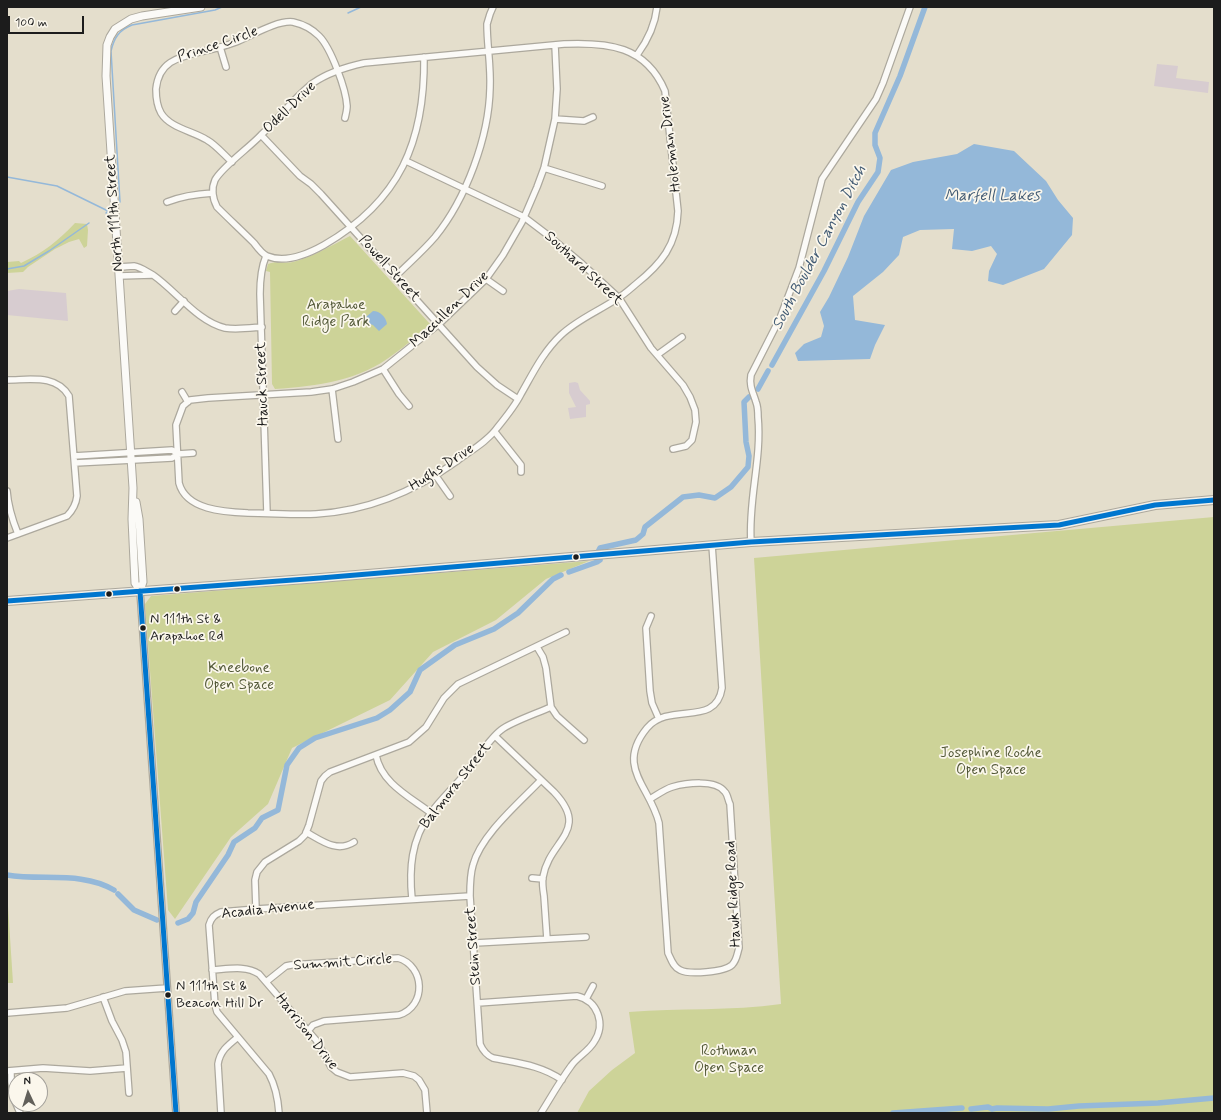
<!DOCTYPE html>
<html>
<head>
<meta charset="utf-8">
<style>
	body { margin:0 }
	#map { position:relative; width:1221px; height:1120px; overflow:hidden; background:#e4decc; font-family:Mynerve,sans-serif }
	canvas { display:block }
	.frame { position:absolute; inset:0; border:8px solid #1c1c1c; pointer-events:none }
	.north { position:absolute; left:8px; top:1072px; width:40px; height:40px; box-sizing:border-box; background:#fbf7ec; border:1px solid #a29f99; border-radius:50%; rotate:356deg; font-size:11px; font-weight:700; line-height:16px; text-align:center; color:#1c1c1c }
	.north::after { content:''; display:block; margin:auto; width:14px; height:18px; background:#62605a; clip-path:polygon(50% 0,100% 100%,50% 72%,0 100%) }
	.scale { position:absolute; left:8px; top:16px; width:76px; height:18px; box-sizing:border-box; border:2px solid #1c1c1c; border-top:0; padding-left:5px; font-size:12px; line-height:14px; white-space:nowrap; color:#1c1c1c; -webkit-text-stroke:3px #fbf7ec; paint-order:stroke }
</style>
</head>
<body>
<div id="map">
<canvas width="1221" height="1120"></canvas>
<div class="frame"></div>
<div class="north">N</div>
<div class="scale">100 m</div>
</div>
<script>
const context = document.querySelector('canvas').getContext('2d');
context.lineJoin = 'round';
function paint(path, color) { context.fillStyle = color; context.fill(path, 'evenodd'); }
function stroke(path, color, width, dash) { context.strokeStyle = color; context.lineWidth = width; context.lineCap = dash ? 'butt' : 'round'; context.setLineDash(dash || []); context.stroke(path); }
function drawText(font, color, halo, rows, align = 'center') {
  context.font = font + ' Mynerve,sans-serif'; context.lineWidth = 3.5; context.setLineDash([]); context.textBaseline = 'middle'; context.strokeStyle = halo; context.fillStyle = color; for (const [text, x, y, turn = 0] of rows) {
    context.save(); context.translate(x, y); context.rotate((+turn || 0) * Math.PI / 180); context.textAlign = isNaN(turn) ? turn : align; if (halo) context.strokeText(text, 0, 0); context.fillText(text, 0, 0); context.restore();
  }
}
const industrial = new Path2D(`
	M 1157,64 L 1178,66 L 1176,78 L 1209,82 L 1208,93 L 1154,86 Z
	M 19,289 L 66,293 L 68,321 L 7,315 L 7,291 Z
	M 575,382 L 578,383 L 580,390 L 590,401 L 590,404 L 586,405 L 586,417 L 570,419 L 568,408 L 576,407 L 569,393 L 569,383 Z`);
const green = new Path2D(`
	M 75,223 L 87,224 L 88,230 L 87,246 L 84,248 L 79,239 L 69,242 L 55,249 L 28,267 L 23,272 L 7,273 L 7,262 L 19,261 L 21,263 C 43,253 59,240 75,223 Z
	M 350,236 L 430,324 C 418,334 407,345 394,354 C 359,381 318,386 275,389 L 272,384 L 270,272 L 266,271 L 268,264 C 276,260 285,264 293,262 C 313,257 332,245 350,236 Z
	M 1214,517 L 1214,1113 L 577,1113 L 589,1091 L 612,1070 L 635,1053 L 629,1012 C 680,1008 731,1011 781,1004 L 754,558 Z
	M 589,561 L 546,579 L 496,620 L 433,652 L 390,700 L 292,748 L 268,804 L 231,837 L 175,919 L 168,910 L 145,604 L 151,596 Z
	M 7,906 L 8,906 L 13,983 L 7,983 Z`);
const water = new Path2D(`
	M 974,144 L 1014,151 L 1046,181 L 1058,200 L 1073,218 L 1072,235 L 1044,269 L 1003,285 L 988,281 L 989,271 L 997,254 L 991,246 L 972,251 L 952,249 L 954,229 L 920,230 L 903,237 L 899,255 L 883,272 L 853,296 L 855,320 L 885,325 L 875,345 L 870,359 L 798,361 L 795,353 L 804,344 L 821,337 L 824,326 L 820,312 L 829,297 L 848,257 L 864,216 L 891,170 L 913,162 L 957,154 Z
	M 373,311 C 380,311 386,317 387,324 L 379,331 L 373,325 L 370,324 L 366,317 Z`);
const stream = new Path2D(`
	M 348,13 L 361,7
	M 7,177 L 57,186 L 108,211 L 106,213
	M 120,202 L 111,51 C 114,38 119,30 132,25 L 215,10 L 222,7
	M 7,269 L 24,266 L 49,251 L 89,223`);
const canal = new Path2D(`
	M 772,365 L 824,271 L 858,202 L 878,172 L 880,158 L 875,145 L 875,133 L 900,76 L 925,7
	M 758,389 L 768,371
	M 598,552 L 600,548 L 636,540 L 643,534 L 645,527 L 683,497 L 699,495 L 715,498 L 731,487 L 748,467 L 749,456 L 746,442 L 744,402 L 749,397
	M 569,572 L 597,562 L 600,560
	M 7,875 C 42,881 82,871 114,890
	M 118,894 L 134,910 L 157,920
	M 178,923 L 188,919 L 193,913 L 196,902 L 228,855 L 234,842 L 255,828 L 262,818 L 278,810 L 287,765 L 299,748 L 315,738 L 377,718 L 390,710 L 410,692 L 420,670 L 455,645 L 494,629 L 518,613 L 553,579 L 561,575
	M 971,1109 L 988,1107 L 992,1109 L 997,1108 L 1048,1109 L 1079,1106 L 1158,1103 L 1214,1098
	M 893,1113 L 962,1108`);
const minor = new Path2D(`
	M 220,47 L 226,67
	M 637,55 C 648,40 655,26 657,7
	M 424,57 C 425,141 400,201 324,245 C 308,254 286,264 267,256 C 262,254 257,247 254,243 C 242,231 229,219 217,207 C 213,199 211,189 215,180 C 222,167 250,147 261,135 C 279,118 294,98 313,83 C 329,72 346,67 364,63 L 564,44 C 608,42 646,46 665,91 L 678,211 C 677,245 661,264 636,284 C 630,289 625,294 618,298 C 599,311 578,319 561,335 C 543,352 533,373 521,394 C 515,406 506,417 497,428 C 487,442 470,451 457,461 C 415,491 368,511 316,514 C 294,515 270,513 248,513 C 224,512 186,510 179,483 L 176,425 L 183,406 L 190,400 L 208,398 L 311,392 L 332,389 L 353,382 L 383,369 L 439,324 L 486,279 L 503,255 L 522,222 L 537,187 L 544,168 L 555,119 L 557,89 L 555,45
	M 555,119 L 584,121 L 593,117
	M 261,135 L 300,176 L 311,184 L 321,194 L 477,367 L 497,385 L 518,399
	M 406,161 L 524,217 L 549,236 L 580,262 L 619,298 L 651,348 L 683,385 L 690,397 L 695,410 L 696,422 L 692,440 L 686,446 L 673,449
	M 232,162 C 224,155 216,145 207,140 C 193,131 170,128 161,113 C 157,106 156,97 156,89 C 159,60 180,57 204,51 C 215,49 225,46 236,42 C 251,36 277,20 293,22 C 302,24 312,29 319,36 C 331,48 346,89 347,106 C 347,110 346,114 345,118
	M 544,168 L 602,186
	M 167,202 C 182,196 196,194 213,193
	M 266,256 C 261,268 260,281 260,294 L 267,513
	M 119,267 C 124,267 129,266 134,266 C 141,267 147,272 153,275 C 176,291 198,322 225,328 C 236,330 250,328 262,327
	M 119,276 L 152,275
	M 396,276 C 409,263 423,251 435,237 C 466,199 489,137 490,88 C 491,66 487,45 487,24 L 490,14 L 493,7
	M 486,279 L 503,291
	M 175,311 L 184,301
	M 657,355 L 682,337
	M 383,369 L 399,394 L 409,406
	M 7,380 C 30,380 56,374 69,396 L 77,496 C 76,505 73,510 67,516 L 7,538
	M 332,389 L 338,439
	M 182,392 L 188,402
	M 495,432 L 521,465 L 521,472
	M 74,456 L 172,450 L 178,454 L 193,453
	M 75,463 L 172,458 L 178,454
	M 436,476 L 450,496
	M 7,491 C 8,506 12,519 18,534
	M 751,542 C 748,500 762,459 758,417 C 758,412 758,407 756,402 C 753,392 749,386 751,375 L 780,318 L 799,268 L 822,179 L 876,99 L 883,83 L 910,7
	M 140,591 L 176,1113
	M 651,616 L 646,628 L 650,691 L 652,703 L 659,719
	M 537,647 L 543,657 L 546,668 L 551,707 L 557,716 L 584,740
	M 495,736 L 554,792 C 591,831 549,840 543,877 C 542,883 543,890 544,896 C 545,910 546,925 547,939
	M 376,755 C 381,783 410,797 431,813
	M 541,780 C 519,803 481,835 473,865 C 470,875 470,885 470,896 L 480,1044 C 483,1051 486,1055 493,1058 C 517,1063 541,1065 562,1080
	M 650,799 C 657,795 665,789 672,787 C 686,783 716,779 725,792 C 728,795 728,801 730,804 L 739,948 C 737,954 737,960 732,965 C 724,972 689,975 680,970 C 673,967 671,959 668,953 L 659,823 C 650,786 615,767 647,728 C 670,701 716,728 722,688 L 712,545
	M 306,832 C 322,841 337,853 354,842
	M 532,878 L 543,879
	M 412,899 C 409,869 411,840 430,814 C 440,800 453,788 464,775 C 475,762 488,740 501,730 C 511,722 538,713 551,707
	M 256,909 L 255,880 L 257,872 L 265,862 L 299,841 L 305,835 L 309,825 L 321,781 L 325,776 L 330,772 L 409,742 L 426,727 L 444,698 L 458,684 L 566,632
	M 475,943 L 586,937
	M 212,970 C 228,969 246,965 259,974 L 316,1040 L 331,1067 L 337,1072 L 350,1077 L 403,1073 L 414,1076 L 419,1080 L 425,1090 L 427,1113
	M 266,982 L 286,966 L 291,965 L 398,958 C 425,966 427,1006 399,1015 L 324,1021 L 313,1025 L 308,1031
	M 103,997 L 112,1021 L 122,1040 L 126,1052 L 129,1093
	M 586,999 L 593,986
	M 478,1003 L 577,996 C 598,1001 606,1024 594,1042 C 588,1052 577,1057 571,1066 C 560,1081 551,1097 541,1113
	M 7,1013 L 67,1008 L 125,991 L 167,988
	M 7,1071 L 43,1068 L 90,1071 L 127,1068
	M 11,1071 C 10,1087 13,1099 20,1113
	M 221,1113 L 218,1064 C 220,1051 228,1045 238,1037
	M 279,1113 C 278,1098 276,1087 269,1074 L 217,1012 L 215,1005 L 209,925 C 211,918 214,915 221,912 L 256,909 L 470,896`);
const tertiary = new Path2D(`
	M 136,502 L 139,519 L 143,582 L 140,591
	M 140,591 L 135,583 L 132,519 L 133,488 L 106,76 L 107,45 L 110,37 L 115,29 L 131,19 L 142,16 L 201,7`);
const secondary = new Path2D(`
	M 7,601 L 320,578 L 751,542 L 1059,525 L 1155,505 L 1214,500`);
const bus1 = new Path2D(`
	M 140,591 L 176,1113
	M 7,601 L 320,578 L 751,542 L 1059,525 L 1155,505 L 1214,500`);
const markers = [
	[576,557,3.5,"#1c1c1c"],
	[177,589,3.5,"#1c1c1c"],
	[109,594,3.5,"#1c1c1c"],
	[143,628,3.5,"#1c1c1c"],
	[168,995,3.5,"#1c1c1c"]
];
const busNames = [
	["N 111th St &",150,620],
	["Arapahoe Rd",150,637],
	["N 111th St &",176,987],
	["Beacon Hill Dr",176,1004]
];
const streetNames = [
	["Prince Circle",218,45,-19],
	["Odell Drive",290,108,-44],
	["Holeman Drive",671,144,-97],
	["North 111th Street",115,213,-94],
	["Powell Street",389,269,48],
	["Southard Street",583,269,43],
	["Maccullen Drive",450,310,-44],
	["Hauck Street",263,384,-92],
	["Hughs Drive",442,468,-33],
	["Balmora Street",456,786,-52],
	["Hawk Ridge Road",734,894,-93],
	["Acadia Avenue",268,910,-6],
	["Stein Street",474,946,-94],
	["Summit Circle",343,963,-4],
	["Harrison Drive",306,1032,52]
];
const parkNames = [
	["Arapahoe",336,306],
	["Ridge Park",336,323],
	["Kneebone",239,669],
	["Open Space",239,686],
	["Josephine Roche",991,754],
	["Open Space",991,771],
	["Rothman",729,1052],
	["Open Space",729,1069]
];
const waterNames = [
	["Marfell Lakes",992,197],
	["South Boulder Canyon Ditch",820,248,-62]
];
paint(industrial, '#d7ccd0');
paint(green, '#cdd398');
paint(water, '#94b8d9');
stroke(stream, '#94b8d9', 1.5);
stroke(canal, '#94b8d9', 5.5);
stroke(minor, '#aca89d', 8);
stroke(tertiary, '#aca89d', 9);
stroke(secondary, '#aca89d', 10);
stroke(minor, '#fbfaf7', 5.5);
stroke(tertiary, '#fbfaf7', 7);
stroke(secondary, '#f4f1ea', 8);
stroke(bus1, '#0076ce', 5);
for (const [x, y, r, color] of markers) { const dot = new Path2D(); dot.arc(x, y, r, 0, 2 * Math.PI); context.fillStyle = color; context.fill(dot); stroke(dot, '#fbf7ec', 1.5); }
drawText('14px', '#1c1c1c', '#fbf7ec', busNames, 'left');
drawText('15px', '#1c1c1c', '#fbf7ec', streetNames);
drawText('15px', '#535938', '#fbf7ec', parkNames);
drawText('italic 16px', '#425b74', '#fbf7ec', waterNames);
</script>
</body>
</html>
